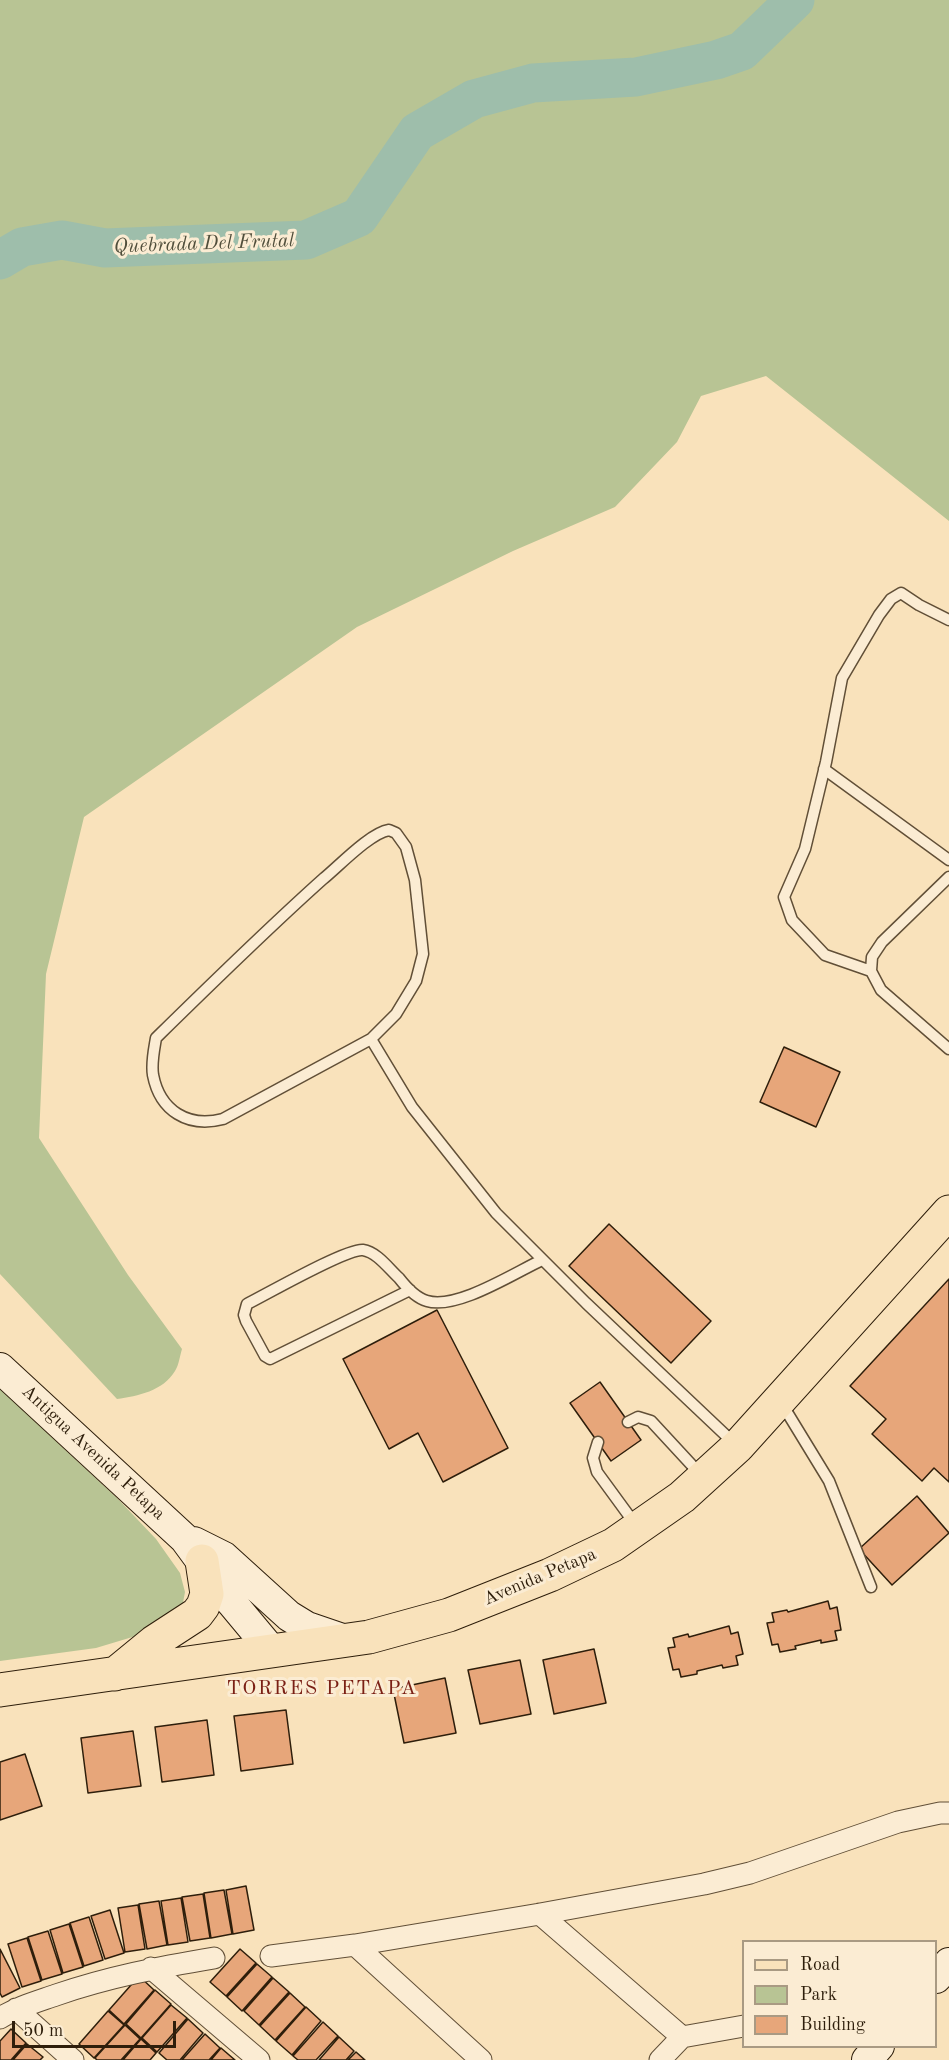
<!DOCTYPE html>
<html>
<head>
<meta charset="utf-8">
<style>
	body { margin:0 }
	#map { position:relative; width:949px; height:2060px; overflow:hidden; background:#f9e2bb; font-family:"Old Standard TT",serif }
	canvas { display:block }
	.legend { position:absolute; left:742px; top:1940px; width:195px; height:108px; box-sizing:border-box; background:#fbecd3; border:2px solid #a99a83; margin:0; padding:8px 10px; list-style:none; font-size:18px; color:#2e1e0b }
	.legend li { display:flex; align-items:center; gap:12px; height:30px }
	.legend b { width:30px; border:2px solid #a99a83 }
	.scale { position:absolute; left:12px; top:2021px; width:164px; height:27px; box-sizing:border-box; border:3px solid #2e1e0b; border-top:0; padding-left:8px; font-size:18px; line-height:21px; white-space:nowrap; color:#2e1e0b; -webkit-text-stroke:4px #fbecd3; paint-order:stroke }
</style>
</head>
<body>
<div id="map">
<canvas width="949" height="2060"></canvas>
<ul class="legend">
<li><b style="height:8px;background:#f9e2bb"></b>Road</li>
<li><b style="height:16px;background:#b8c494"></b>Park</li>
<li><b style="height:16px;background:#e7a67a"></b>Building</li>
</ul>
<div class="scale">50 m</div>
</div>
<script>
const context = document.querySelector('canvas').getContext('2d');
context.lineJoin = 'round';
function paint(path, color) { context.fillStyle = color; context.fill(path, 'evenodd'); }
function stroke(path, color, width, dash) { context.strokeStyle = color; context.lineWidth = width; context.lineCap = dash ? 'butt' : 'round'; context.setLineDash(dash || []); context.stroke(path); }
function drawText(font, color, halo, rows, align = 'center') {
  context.font = font + ' "Old Standard TT",serif'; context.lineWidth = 6; context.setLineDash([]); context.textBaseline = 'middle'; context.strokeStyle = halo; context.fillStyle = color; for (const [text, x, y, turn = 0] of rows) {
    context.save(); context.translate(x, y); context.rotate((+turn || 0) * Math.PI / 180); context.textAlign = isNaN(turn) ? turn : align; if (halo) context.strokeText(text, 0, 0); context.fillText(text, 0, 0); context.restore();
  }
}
const green = new Path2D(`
	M 0,0 L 949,0 L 949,521 L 766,376 L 701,396 L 677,442 L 615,507 L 513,551 L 357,627 L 84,817 L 46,974 L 39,1138 L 128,1275 L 182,1349 C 180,1355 179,1365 175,1371 C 163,1391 138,1396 117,1399 L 0,1274 Z
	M 0,1389 L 118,1499 L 156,1539 L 180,1573 L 185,1592 L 182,1608 L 149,1632 L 96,1648 L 0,1661 Z`);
const river = new Path2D(`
	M 0,260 L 22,247 L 62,240 L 105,248 L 306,240 L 359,217 L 417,132 L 474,99 L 533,83 L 636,77 L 716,60 L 742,51 L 795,0`);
const building = new Path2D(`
	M 784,1047 L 840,1072 L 816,1127 L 760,1102 Z
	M 609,1224 L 711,1321 L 671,1363 L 569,1266 Z
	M 949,1279 L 949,1482 L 934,1468 L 922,1481 L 872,1434 L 886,1419 L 850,1386 Z
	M 437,1310 L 508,1448 L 443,1482 L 418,1433 L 389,1449 L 343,1359 Z
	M 600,1382 L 641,1440 L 611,1461 L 570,1403 Z
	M 917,1496 L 949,1533 L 892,1585 L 859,1549 Z
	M 828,1601 L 830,1609 L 837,1607 L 841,1630 L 835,1631 L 837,1640 L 821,1643 L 821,1640 L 795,1646 L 796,1649 L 780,1652 L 778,1644 L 772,1645 L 767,1623 L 774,1622 L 772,1613 L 787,1610 L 788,1612 Z
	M 729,1626 L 731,1634 L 738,1632 L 743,1654 L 736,1656 L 738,1665 L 723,1668 L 722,1665 L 697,1671 L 697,1674 L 681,1677 L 679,1669 L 673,1670 L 668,1648 L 675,1647 L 673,1638 L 688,1634 L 689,1637 Z
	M 594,1649 L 606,1703 L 554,1714 L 543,1660 Z
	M 520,1660 L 531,1714 L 480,1724 L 468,1670 Z
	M 445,1678 L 456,1733 L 404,1743 L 393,1689 Z
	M 286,1710 L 293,1764 L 241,1771 L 234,1716 Z
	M 207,1720 L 214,1775 L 162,1782 L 155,1727 Z
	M 133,1731 L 141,1786 L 88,1793 L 81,1738 Z
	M 25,1754 L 42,1806 L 0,1820 L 0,1762 Z
	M 246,1886 L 254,1930 L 233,1934 L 226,1890 Z
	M 224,1890 L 232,1934 L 211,1938 L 204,1893 Z
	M 203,1894 L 210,1938 L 190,1941 L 182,1897 Z
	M 181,1898 L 188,1942 L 168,1945 L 161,1901 Z
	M 159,1901 L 167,1945 L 147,1949 L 139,1904 Z
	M 138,1905 L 145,1949 L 125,1952 L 118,1908 Z
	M 110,1910 L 124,1953 L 105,1959 L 91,1916 Z
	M 89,1917 L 103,1960 L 84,1966 L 70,1923 Z
	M 69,1924 L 83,1967 L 63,1973 L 50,1930 Z
	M 48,1931 L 62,1974 L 42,1980 L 28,1937 Z
	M 27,1938 L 41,1981 L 22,1987 L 8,1944 Z
	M 0,1949 L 20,1988 L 2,1997 L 0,1993 Z
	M 240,1949 L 256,1963 L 226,1996 L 210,1982 Z
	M 257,1964 L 272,1977 L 242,2011 L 227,1997 Z
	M 139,1976 L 154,1990 L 124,2024 L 109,2010 Z
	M 273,1978 L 289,1992 L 259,2025 L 244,2011 Z
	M 155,1990 L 171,2004 L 141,2038 L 126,2024 Z
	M 290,1993 L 305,2007 L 275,2040 L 260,2026 Z
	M 171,2005 L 187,2018 L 157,2052 L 142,2038 Z
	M 306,2007 L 321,2021 L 292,2055 L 276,2041 Z
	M 108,2011 L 124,2025 L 94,2058 L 79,2044 Z
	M 188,2019 L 203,2033 L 180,2060 L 167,2060 L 159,2053 Z
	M 323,2022 L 338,2036 L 316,2060 L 298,2060 L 293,2056 Z
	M 125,2025 L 140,2039 L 121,2060 L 97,2060 L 95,2058 Z
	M 11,2029 L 26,2043 L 11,2060 L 0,2060 L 0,2041 Z
	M 205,2034 L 220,2048 L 209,2060 L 182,2060 Z
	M 339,2037 L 354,2051 L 346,2060 L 319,2060 Z
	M 141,2039 L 156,2053 L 150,2060 L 123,2060 Z
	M 27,2044 L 43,2057 L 40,2060 L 13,2060 Z
	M 221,2048 L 235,2060 L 211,2060 Z
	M 356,2052 L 365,2060 L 348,2060 Z`);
const service = new Path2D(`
	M 824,769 L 949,860
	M 389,830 L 396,833 L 406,847 L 415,880 L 423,954 L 416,981 L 396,1014 L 371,1039 L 223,1119 C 188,1128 160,1111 153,1075 C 151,1063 154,1050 156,1038 C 211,984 266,930 323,879 C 339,866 370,833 389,830 Z
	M 949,877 L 882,942 L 872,957 L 871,971 L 881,990 L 949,1049
	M 871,971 L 825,955 L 792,920 L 784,897 L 805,849 L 826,762 L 842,678 L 879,615 L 891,599 L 901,593 L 919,605 L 949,620
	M 371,1039 L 412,1107 L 496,1213 L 586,1303 L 736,1445
	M 410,1290 L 270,1359 L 265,1356 L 246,1321 L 244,1315 L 247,1304 C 267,1294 347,1248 363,1250 C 377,1252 389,1269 399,1278 C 406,1287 416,1298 427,1301 C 457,1310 514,1273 542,1260
	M 782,1404 L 829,1481 L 871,1587
	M 628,1422 L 638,1417 L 651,1421 L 700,1474
	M 598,1442 L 593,1458 L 597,1472 L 635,1524`);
const minor = new Path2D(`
	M 540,1914 L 682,2037
	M 355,1945 L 481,2060
	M 271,1956 L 355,1945 L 540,1914 L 704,1884 L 750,1873 L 898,1822 L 940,1813 L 949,1813
	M 151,1968 L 259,2060
	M 16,2009 L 73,2060
	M 0,2018 C 18,2007 36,2002 56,1995 C 108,1977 160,1967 214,1958
	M 660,2060 L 682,2037 L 744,2026`);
const secondary = new Path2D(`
	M 0,1368 L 185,1539 L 232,1603 L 272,1651
	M 194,1542 L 224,1557 L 289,1616 L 307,1627 L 348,1641
	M 936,1978 L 949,1963
	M 867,2060 L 879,2046`);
const primary = new Path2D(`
	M 115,1674 L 154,1642 L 197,1614 L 203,1606 L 207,1594 L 202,1561
	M 0,1690 L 369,1637 L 449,1615 L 550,1575 L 613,1545 L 682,1497 L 738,1446 L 949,1212`);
const streetNames = [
	["Antigua Avenida Petapa",93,1453,43],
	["Avenida Petapa",540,1577,-23]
];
const waterNames = [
	["Quebrada Del Frutal",204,244,-2]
];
const neighbourhoodNames = [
	["TORRES PETAPA",322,1689]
];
paint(green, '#b8c494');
stroke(river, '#9ebeab', 39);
paint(building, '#e7a67a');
stroke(building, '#2e1e0b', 1.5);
stroke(service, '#614f37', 13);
stroke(minor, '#614f37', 23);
stroke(secondary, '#2e1e0b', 32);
stroke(primary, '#2e1e0b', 35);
stroke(service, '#fbecd3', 10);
stroke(minor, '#fbecd3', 21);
stroke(secondary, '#fbecd3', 30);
stroke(primary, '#f9e2bb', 33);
drawText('18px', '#2e1e0b', '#fbecd3', streetNames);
drawText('italic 20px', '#504e3b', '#fbecd3', waterNames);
context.letterSpacing = '1.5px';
drawText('20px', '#7a1f14', '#fbecd3', neighbourhoodNames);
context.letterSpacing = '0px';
</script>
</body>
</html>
